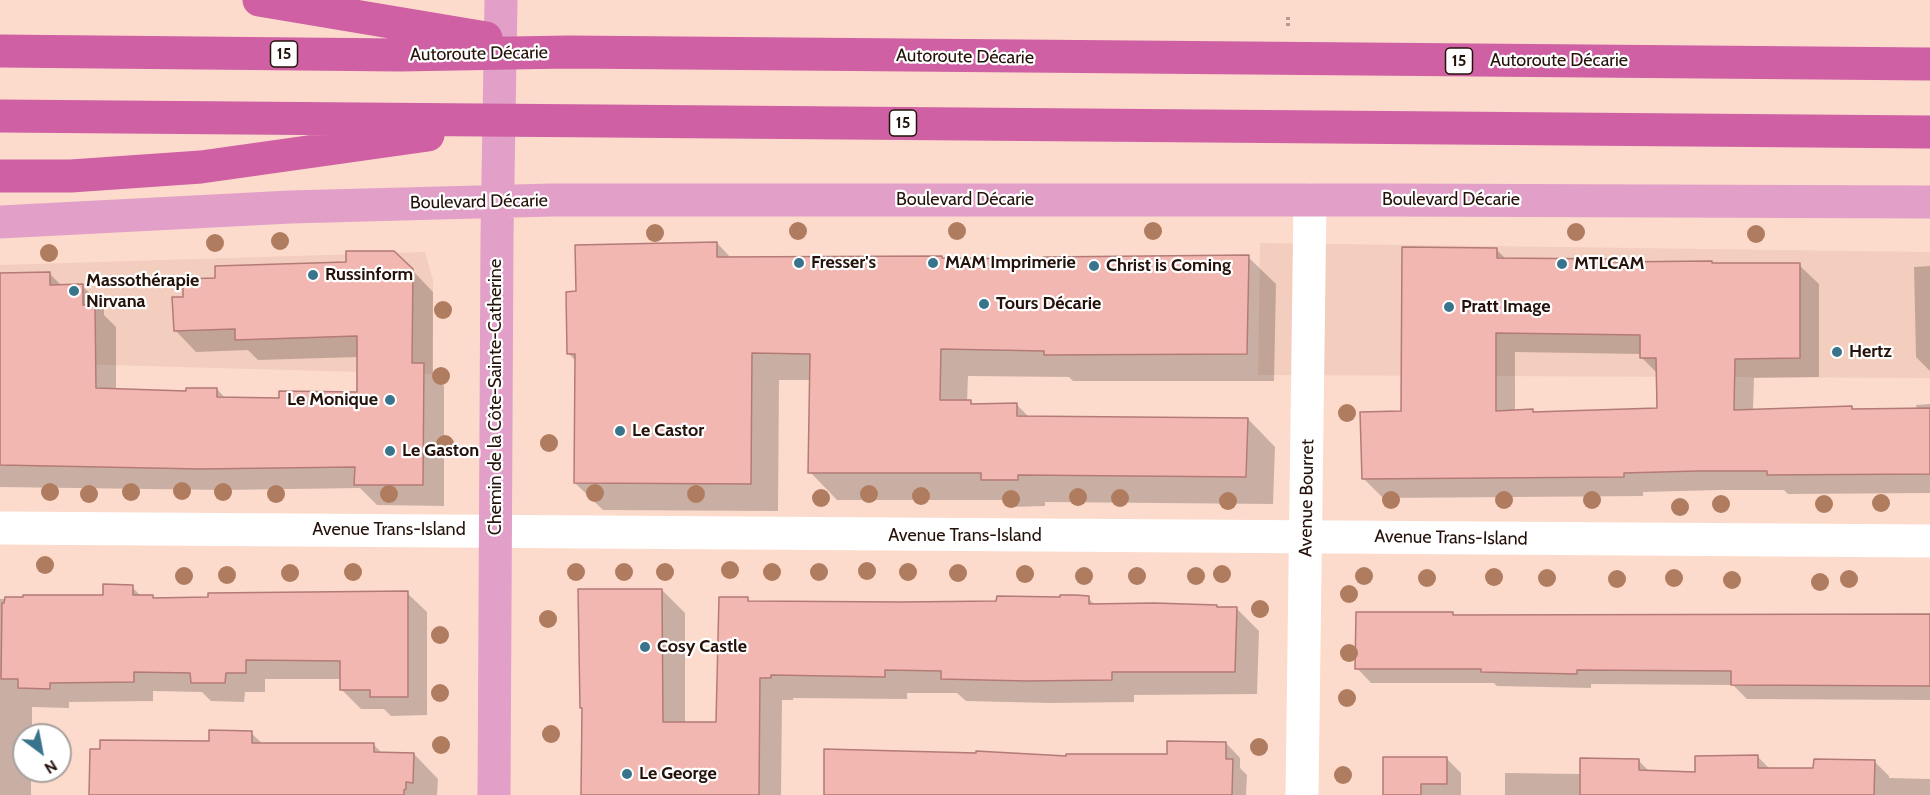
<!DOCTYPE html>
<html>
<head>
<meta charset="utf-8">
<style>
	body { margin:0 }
	#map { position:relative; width:1930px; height:795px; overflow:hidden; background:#fcdbcc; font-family:Cabin,sans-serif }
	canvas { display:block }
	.north { position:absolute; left:12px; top:723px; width:60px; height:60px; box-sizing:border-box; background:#fff; border:2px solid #a8a09d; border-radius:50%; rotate:148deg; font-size:16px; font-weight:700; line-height:24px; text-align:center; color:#25120a }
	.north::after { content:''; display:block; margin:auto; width:21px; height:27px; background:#38748b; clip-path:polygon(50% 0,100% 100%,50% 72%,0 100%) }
</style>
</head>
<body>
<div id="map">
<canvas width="1930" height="795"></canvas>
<div class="north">N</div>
</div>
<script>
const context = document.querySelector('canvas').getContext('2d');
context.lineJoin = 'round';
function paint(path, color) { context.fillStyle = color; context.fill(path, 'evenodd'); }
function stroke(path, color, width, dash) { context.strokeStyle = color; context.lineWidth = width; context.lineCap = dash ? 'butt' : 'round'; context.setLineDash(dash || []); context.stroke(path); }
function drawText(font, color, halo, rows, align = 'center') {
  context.font = font + ' Cabin,sans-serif'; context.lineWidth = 4.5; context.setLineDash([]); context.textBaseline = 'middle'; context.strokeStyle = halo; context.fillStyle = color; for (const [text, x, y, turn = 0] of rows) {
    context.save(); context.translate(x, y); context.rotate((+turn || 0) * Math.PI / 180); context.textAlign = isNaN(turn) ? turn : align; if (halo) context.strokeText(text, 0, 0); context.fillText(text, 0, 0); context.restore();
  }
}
const built = new Path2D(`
	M 1260,243 L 1930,252 L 1930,378 L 1258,375 Z
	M 425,252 L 433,280 L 432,374 L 0,362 L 0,265 Z`);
const shadow = new Path2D(`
	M 717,243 L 732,259 L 1044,261 L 1248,257 L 1276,284 L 1274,381 L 1073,381 L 1069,377 L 968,376 L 967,402 L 971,402 L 974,405 L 1017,405 L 1029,417 L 1248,419 L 1275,447 L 1273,504 L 1045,502 L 1045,506 L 1010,507 L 1003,500 L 837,500 L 810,472 L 811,380 L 779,380 L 778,511 L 603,510 L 575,483 L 576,361 L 569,354 L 578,293 Z
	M 1496,249 L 1507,260 L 1613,261 L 1616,264 L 1799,265 L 1819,284 L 1819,377 L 1754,378 L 1753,410 L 1851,407 L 1855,411 L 1917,409 L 1916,405 L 1930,404 L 1930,493 L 1788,494 L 1784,490 L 1718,490 L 1643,492 L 1643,496 L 1383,498 L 1363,478 ZM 1515,352 L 1641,354 L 1641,357 L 1658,374 L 1659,410 L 1536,414 L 1533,411 L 1515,411 Z
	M 1930,266 L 1930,371 L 1916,357 L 1914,267 Z
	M 412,270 L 433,292 L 433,374 L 444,386 L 444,506 L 377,505 L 360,488 L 222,490 L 0,487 L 0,275 L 50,274 L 62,286 L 82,286 L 104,307 L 104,315 L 116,327 L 116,390 L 187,393 L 217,389 L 226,399 L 281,400 L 359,394 L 358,357 L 258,360 L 248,350 L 196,352 L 175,330 Z
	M 132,587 L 142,597 L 153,597 L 155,599 L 407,593 L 427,612 L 427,715 L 391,716 L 384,709 L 361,709 L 341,689 L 341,679 L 265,679 L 265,692 L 245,692 L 244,702 L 211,701 L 202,692 L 153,691 L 153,701 L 69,702 L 69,708 L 32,707 L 32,735 L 24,735 L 24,771 L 31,771 L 31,795 L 0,795 L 0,599 L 104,597 Z
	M 662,590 L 685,613 L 685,723 L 718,724 L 747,598 L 751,603 L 998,602 L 1088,598 L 1096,606 L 1217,606 L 1219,608 L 1236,608 L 1259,631 L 1257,694 L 1134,695 L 1134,702 L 1049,703 L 966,701 L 957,693 L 907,693 L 907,699 L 793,698 L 793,700 L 782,700 L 781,795 L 583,795 Z
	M 1452,613 L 1455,617 L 1930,615 L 1930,700 L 1747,699 L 1733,685 L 1591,684 L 1591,688 L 1497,686 L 1494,683 L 1371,683 L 1357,668 Z
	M 251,733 L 263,744 L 373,744 L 383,754 L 414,754 L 438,779 L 437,795 L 91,795 L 210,743 Z
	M 1226,743 L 1240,758 L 1240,768 L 1247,775 L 1246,795 L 825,795 L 1067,758 L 1168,756 Z
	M 1757,756 L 1770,769 L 1815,770 L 1874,761 L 1889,776 L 1889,778 L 1930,779 L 1930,795 L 1505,795 L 1505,773 L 1581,774 L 1638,760 L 1649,771 L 1696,772 Z
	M 1446,758 L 1461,773 L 1461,795 L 1385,795 Z`);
const building = new Path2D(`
	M 717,242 L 717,257 L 942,256 L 942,258 L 1043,259 L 1043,257 L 1249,255 L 1247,354 L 1044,355 L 1044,351 L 941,349 L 940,400 L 971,400 L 971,404 L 1017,403 L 1017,416 L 1248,418 L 1246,477 L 1018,475 L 1018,480 L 981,480 L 981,473 L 808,473 L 810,354 L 752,353 L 751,484 L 574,483 L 575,354 L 567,354 L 566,292 L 576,291 L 575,245 Z
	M 1402,247 L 1497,248 L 1497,258 L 1613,259 L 1613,262 L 1712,261 L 1712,263 L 1800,263 L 1800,358 L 1735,359 L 1734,410 L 1852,406 L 1852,409 L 1930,408 L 1930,474 L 1767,475 L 1767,471 L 1698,471 L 1624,473 L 1624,477 L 1362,479 L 1360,412 L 1401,411 ZM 1496,333 L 1640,335 L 1640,358 L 1656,358 L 1657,408 L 1533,412 L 1533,409 L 1496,411 Z
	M 346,251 L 394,251 L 413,269 L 412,363 L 424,363 L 423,485 L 354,485 L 355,467 L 200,469 L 0,465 L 0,273 L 50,272 L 50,285 L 83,284 L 83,305 L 95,305 L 96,388 L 186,391 L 186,388 L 217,388 L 217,397 L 279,398 L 279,391 L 357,392 L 357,336 L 235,340 L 235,329 L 174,331 L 172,297 L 183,297 L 183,279 L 215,278 L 215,266 L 346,262 Z
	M 103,584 L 133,585 L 133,595 L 153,595 L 153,598 L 208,597 L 208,593 L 408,591 L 408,697 L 370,697 L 370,690 L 340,690 L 340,661 L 246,660 L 246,673 L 226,673 L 225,683 L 191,683 L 190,673 L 134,672 L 134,682 L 50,683 L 50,689 L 18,688 L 18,679 L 1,679 L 2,603 L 4,603 L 5,597 L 23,597 L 23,595 L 103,595 Z
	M 578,589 L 662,589 L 663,722 L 716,722 L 719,597 L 748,597 L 748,601 L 901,602 L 996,601 L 997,596 L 1060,597 L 1060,595 L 1076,595 L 1089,596 L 1089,604 L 1154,603 L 1217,605 L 1217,607 L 1237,607 L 1235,672 L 1112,672 L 1112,680 L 1026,681 L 941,679 L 941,671 L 885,670 L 885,677 L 771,675 L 771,678 L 760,678 L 759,795 L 581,795 L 582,708 L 580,708 Z
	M 1356,612 L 1453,612 L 1453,615 L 1930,614 L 1930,686 L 1731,685 L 1731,671 L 1577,670 L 1577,674 L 1481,672 L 1481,669 L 1355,669 Z
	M 209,730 L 252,731 L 252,743 L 374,743 L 374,752 L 414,753 L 413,783 L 406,782 L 406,789 L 404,790 L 404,795 L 89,795 L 90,749 L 100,749 L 100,740 L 209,741 Z
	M 1167,741 L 1226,742 L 1226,759 L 1233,759 L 1232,795 L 824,795 L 824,749 L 976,753 L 976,751 L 1066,756 L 1066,754 L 1167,754 Z
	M 1758,755 L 1758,768 L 1813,768 L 1814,759 L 1875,760 L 1874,795 L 1580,795 L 1580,758 L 1639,759 L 1639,770 L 1695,772 L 1695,756 Z
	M 1383,757 L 1447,757 L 1447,784 L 1421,784 L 1421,795 L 1383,795 Z`);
const path = new Path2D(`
	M 1288,26 L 1288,15`);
const minor = new Path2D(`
	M 0,528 L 1930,541
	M 1302,795 L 1310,200`);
const major = new Path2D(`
	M 0,222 L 290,207 L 552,200 L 1391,200 L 1930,202
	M 494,795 L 497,238 L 501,0`);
const highway = new Path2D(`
	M 259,0 L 486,38
	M 0,51 L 400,55 L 568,52 L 1930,64
	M 0,116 C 643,120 1287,128 1930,132
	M 0,176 L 71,176 L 201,167 L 428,135`);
const trees = [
	[798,231],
	[957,231],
	[1153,231],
	[1576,232],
	[655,233],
	[1756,234],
	[280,241],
	[215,243],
	[49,253],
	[443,310],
	[441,376],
	[1347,413],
	[549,443],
	[445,444],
	[182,491],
	[50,492],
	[131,492],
	[223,492],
	[595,493],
	[89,494],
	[276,494],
	[389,494],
	[696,494],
	[869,494],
	[921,496],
	[1078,497],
	[821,498],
	[1120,498],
	[1011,499],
	[1391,500],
	[1504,500],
	[1592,500],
	[1228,501],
	[1881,503],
	[1721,504],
	[1824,504],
	[1680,507],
	[45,565],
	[730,570],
	[867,571],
	[353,572],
	[576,572],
	[624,572],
	[665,572],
	[772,572],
	[819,572],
	[908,572],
	[290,573],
	[958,573],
	[1025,574],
	[1222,574],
	[227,575],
	[184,576],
	[1084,576],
	[1137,576],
	[1196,576],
	[1364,576],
	[1494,577],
	[1427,578],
	[1547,578],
	[1674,578],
	[1617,579],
	[1849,579],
	[1732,580],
	[1820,582],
	[1349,594],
	[1260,609],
	[548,619],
	[440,635],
	[1349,653],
	[440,693],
	[1347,698],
	[551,734],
	[441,745],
	[1259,747],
	[1343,775]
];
const markers = [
	[799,263,6,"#38748b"],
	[933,263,6,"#38748b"],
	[1562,264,6,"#38748b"],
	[1094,266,6,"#38748b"],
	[313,275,6,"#38748b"],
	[74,291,6,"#38748b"],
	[984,304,6,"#38748b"],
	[1449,307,6,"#38748b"],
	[1837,352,6,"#38748b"],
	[390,400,6,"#38748b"],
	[620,431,6,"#38748b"],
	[390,451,6,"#38748b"],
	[645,647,6,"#38748b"],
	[627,774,6,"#38748b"]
];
const shields = [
	[284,54,27],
	[1459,61,27],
	[903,123,27]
];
const shieldNames = [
	["15",284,54],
	["15",1459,61],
	["15",903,123]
];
const streetNames = [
	["Autoroute Décarie",479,54,-1],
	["Autoroute Décarie",965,57,1],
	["Autoroute Décarie",1559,61],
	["Boulevard Décarie",965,200],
	["Boulevard Décarie",1451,200],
	["Boulevard Décarie",479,202,-1],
	["Chemin de la Côte-Sainte-Catherine",496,397,-90],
	["Avenue Bourret",1307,498,-89],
	["Avenue Trans-Island",389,530],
	["Avenue Trans-Island",965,536],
	["Avenue Trans-Island",1451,538,1]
];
const poiNames = [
	["Fresser's",811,263],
	["MAM Imprimerie",945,263],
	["MTLCAM",1574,264],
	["Christ is Coming",1106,266],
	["Russinform",325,275],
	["Massothérapie",86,281],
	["Nirvana",86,302],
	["Tours Décarie",996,304],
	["Pratt Image",1461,307],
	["Hertz",1849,352],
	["Le Monique",378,400,"right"],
	["Le Castor",632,431],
	["Le Gaston",402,451],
	["Cosy Castle",657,647],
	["Le George",639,774]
];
paint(built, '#f3cdbd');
paint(shadow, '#0003');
paint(building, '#f3b7b1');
stroke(building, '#b37b76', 1.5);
stroke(path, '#b79b8e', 4, [3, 3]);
stroke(minor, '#fff', 33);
stroke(major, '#e2a0c8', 33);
stroke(highway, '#cf60a4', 33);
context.fillStyle = '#b07c60';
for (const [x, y] of trees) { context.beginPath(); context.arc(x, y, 9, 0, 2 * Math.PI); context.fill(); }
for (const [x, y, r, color] of markers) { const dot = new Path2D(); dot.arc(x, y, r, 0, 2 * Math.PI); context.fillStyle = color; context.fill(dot); stroke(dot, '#fff', 2); }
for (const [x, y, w] of shields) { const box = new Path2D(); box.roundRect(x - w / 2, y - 13, w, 26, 4.5); context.fillStyle = '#fff'; context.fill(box); stroke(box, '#25120a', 1.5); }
drawText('bold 16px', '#25120a', null, shieldNames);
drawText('18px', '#25120a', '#fff', streetNames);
drawText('bold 18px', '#25120a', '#fff', poiNames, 'left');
</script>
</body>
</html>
